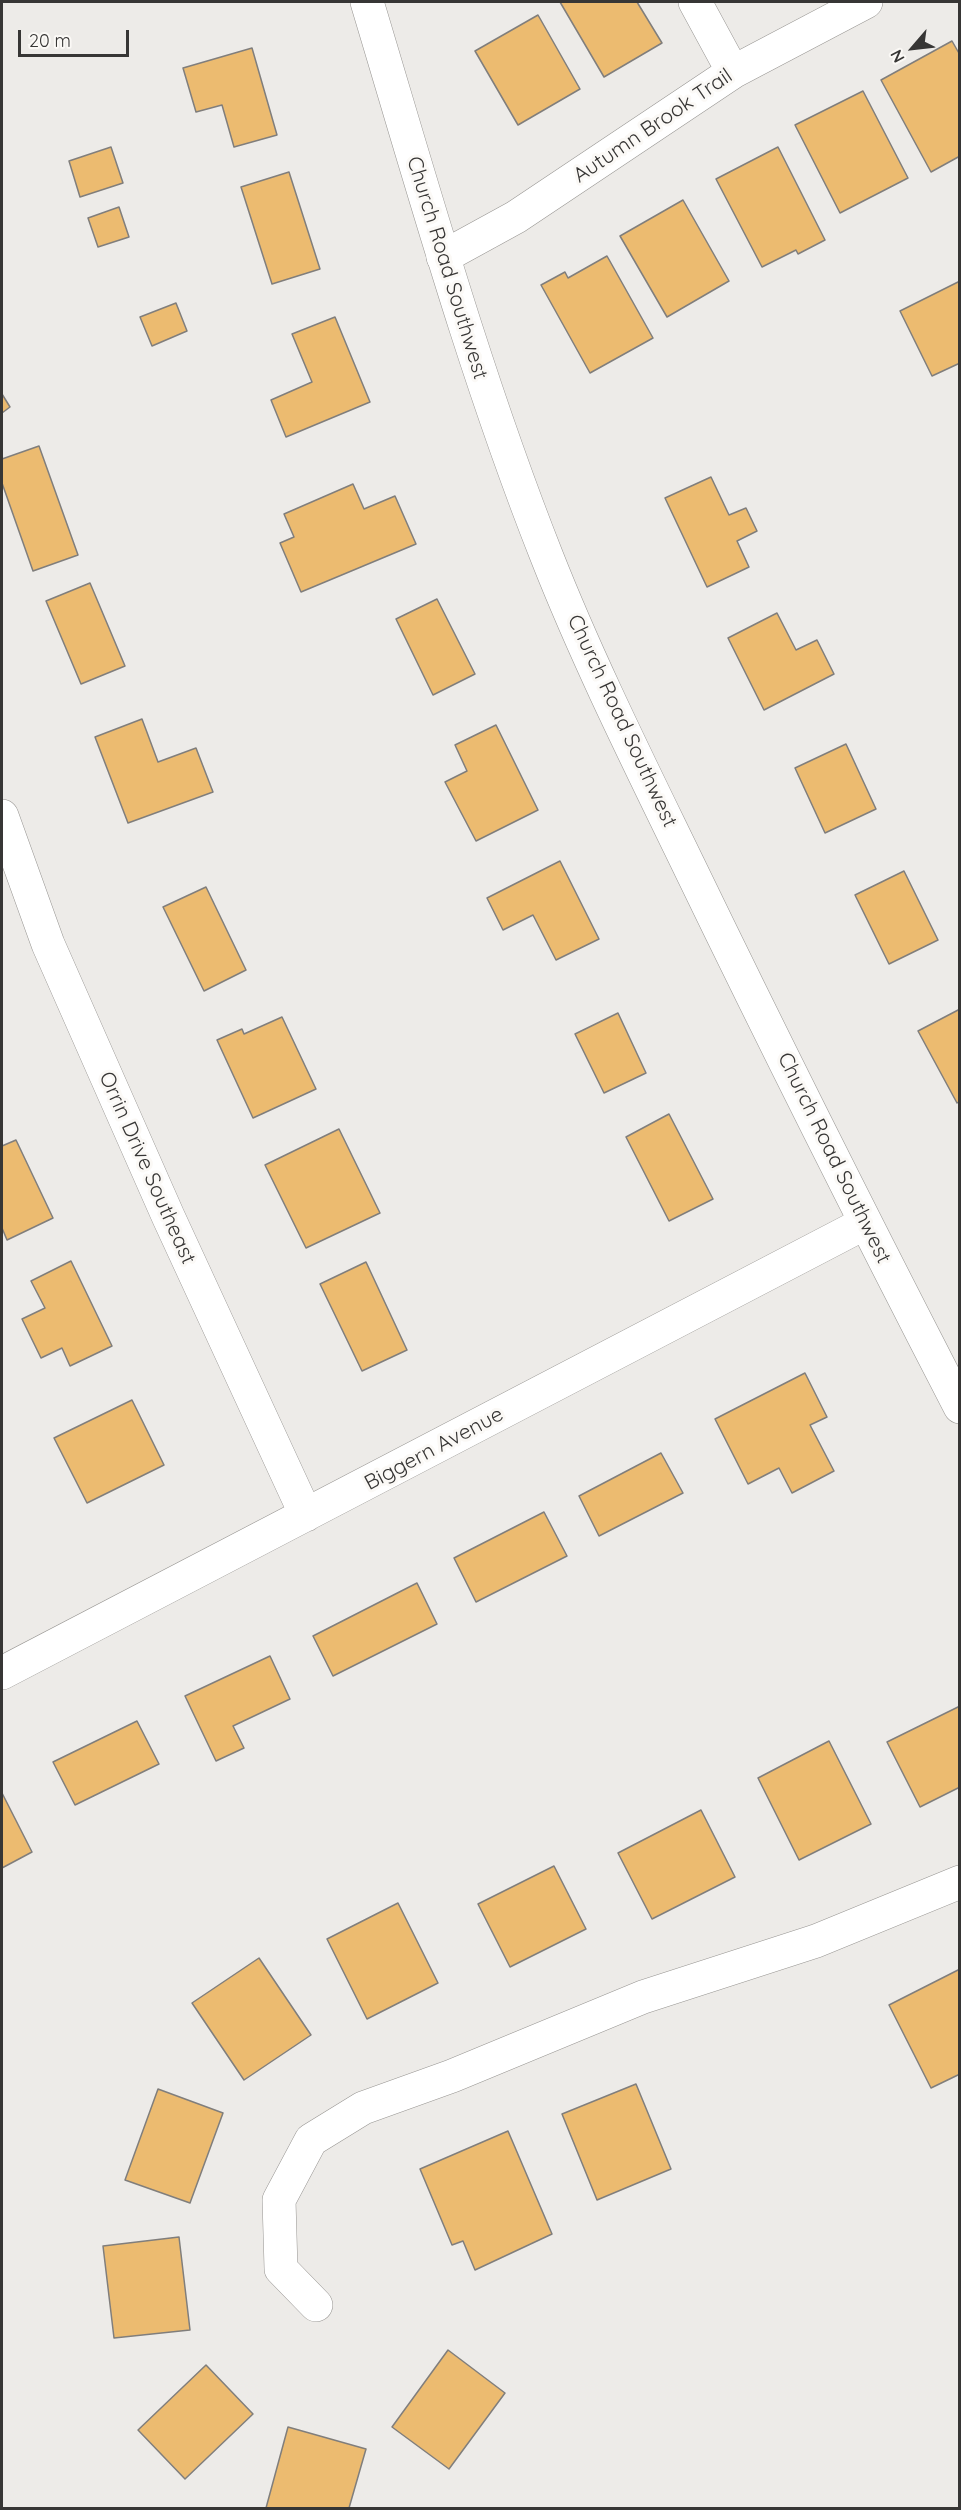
<!DOCTYPE html>
<html>
<head>
<meta charset="utf-8">
<style>
	body { margin:0 }
	#map { position:relative; width:961px; height:2510px; overflow:hidden; background:#edebe8; font-family:Quicksand,sans-serif }
	canvas { display:block }
	.frame { position:absolute; inset:0; border:3px solid #373635; pointer-events:none }
	.north { position:absolute; left:883px; top:18px; width:60px; height:60px; -webkit-text-stroke:4px #fbf9f6; paint-order:stroke; rotate:242deg; font-size:16px; font-weight:700; line-height:24px; text-align:center; color:#373635 }
	.north::after { content:''; display:block; margin:auto; width:21px; height:27px; background:#373635; clip-path:polygon(50% 0,100% 100%,50% 72%,0 100%) }
	.scale { position:absolute; left:18px; top:30px; width:111px; height:27px; box-sizing:border-box; border:3px solid #373635; border-top:0; padding-left:8px; font-size:18px; line-height:21px; white-space:nowrap; color:#373635; -webkit-text-stroke:4px #fbf9f6; paint-order:stroke }
</style>
</head>
<body>
<div id="map">
<canvas width="961" height="2510"></canvas>
<div class="frame"></div>
<div class="north">N</div>
<div class="scale">20 m</div>
</div>
<script>
const context = document.querySelector('canvas').getContext('2d');
context.lineJoin = 'round';
function paint(path, color) { context.fillStyle = color; context.fill(path, 'evenodd'); }
function stroke(path, color, width, dash) { context.strokeStyle = color; context.lineWidth = width; context.lineCap = dash ? 'butt' : 'round'; context.setLineDash(dash || []); context.stroke(path); }
function drawText(font, color, halo, rows, align = 'center') {
  context.font = font + ' Quicksand,sans-serif'; context.lineWidth = 6; context.setLineDash([]); context.textBaseline = 'middle'; context.strokeStyle = halo; context.fillStyle = color; for (const [text, x, y, turn = 0] of rows) {
    context.save(); context.translate(x, y); context.rotate((+turn || 0) * Math.PI / 180); context.textAlign = isNaN(turn) ? turn : align; if (halo) context.strokeText(text, 0, 0); context.fillText(text, 0, 0); context.restore();
  }
}
const building = new Path2D(`
	M 560,2 L 637,2 L 662,43 L 604,77 Z
	M 538,15 L 580,89 L 518,125 L 475,51 Z
	M 952,41 L 960,55 L 960,156 L 931,172 L 881,80 Z
	M 252,48 L 277,135 L 234,147 L 222,105 L 196,112 L 183,68 Z
	M 863,91 L 908,178 L 840,213 L 795,125 Z
	M 111,147 L 123,183 L 80,197 L 69,161 Z
	M 778,147 L 825,240 L 798,254 L 796,250 L 762,267 L 716,179 Z
	M 289,172 L 320,269 L 272,284 L 241,187 Z
	M 683,200 L 729,281 L 667,317 L 620,236 Z
	M 119,207 L 129,237 L 98,247 L 88,218 Z
	M 607,256 L 653,338 L 590,373 L 541,285 L 565,272 L 568,278 Z
	M 960,281 L 960,363 L 932,376 L 900,311 Z
	M 176,303 L 187,331 L 152,346 L 140,317 Z
	M 335,317 L 370,402 L 286,437 L 271,400 L 312,382 L 292,334 Z
	M 2,394 L 10,407 L 2,413 Z
	M 39,446 L 78,555 L 33,571 L 2,483 L 2,459 Z
	M 711,477 L 729,515 L 746,508 L 757,531 L 737,541 L 749,567 L 707,587 L 665,498 Z
	M 353,484 L 364,509 L 395,496 L 416,544 L 301,592 L 280,543 L 294,537 L 284,514 Z
	M 90,583 L 125,666 L 81,684 L 46,601 Z
	M 437,599 L 475,674 L 433,695 L 396,619 Z
	M 777,613 L 796,650 L 817,640 L 834,674 L 764,710 L 728,638 Z
	M 142,719 L 158,762 L 196,748 L 213,792 L 128,823 L 95,737 Z
	M 496,725 L 538,810 L 476,841 L 445,782 L 467,771 L 455,745 Z
	M 846,744 L 876,809 L 825,833 L 795,768 Z
	M 560,861 L 599,939 L 556,960 L 533,915 L 503,930 L 487,898 Z
	M 904,871 L 938,940 L 889,964 L 855,895 Z
	M 206,887 L 246,970 L 204,991 L 163,907 Z
	M 960,1009 L 960,1101 L 957,1103 L 918,1031 Z
	M 618,1013 L 646,1073 L 604,1093 L 575,1034 Z
	M 282,1017 L 316,1089 L 253,1118 L 217,1040 L 242,1029 L 244,1034 Z
	M 669,1114 L 713,1199 L 669,1221 L 626,1137 Z
	M 339,1129 L 380,1213 L 306,1248 L 265,1165 Z
	M 16,1140 L 53,1218 L 7,1240 L 2,1228 L 2,1146 Z
	M 71,1261 L 112,1346 L 70,1366 L 62,1348 L 41,1358 L 22,1319 L 45,1308 L 31,1281 Z
	M 366,1262 L 407,1350 L 362,1371 L 320,1284 Z
	M 805,1373 L 827,1417 L 810,1425 L 834,1471 L 792,1493 L 779,1468 L 748,1484 L 715,1419 Z
	M 132,1400 L 164,1465 L 87,1503 L 54,1438 Z
	M 661,1453 L 683,1493 L 599,1536 L 579,1496 Z
	M 544,1512 L 567,1556 L 476,1602 L 454,1558 Z
	M 417,1583 L 437,1624 L 333,1676 L 313,1636 Z
	M 270,1656 L 290,1699 L 233,1726 L 244,1748 L 216,1761 L 185,1696 Z
	M 960,1706 L 960,1787 L 920,1807 L 887,1742 Z
	M 137,1721 L 159,1764 L 75,1805 L 53,1762 Z
	M 829,1741 L 871,1824 L 799,1860 L 758,1778 Z
	M 2,1793 L 32,1852 L 2,1868 Z
	M 701,1810 L 735,1877 L 652,1919 L 618,1853 Z
	M 554,1866 L 586,1929 L 510,1967 L 478,1904 Z
	M 398,1903 L 438,1983 L 367,2019 L 327,1939 Z
	M 259,1958 L 311,2035 L 244,2080 L 192,2003 Z
	M 960,1969 L 960,2074 L 931,2088 L 889,2005 Z
	M 636,2084 L 671,2169 L 597,2200 L 562,2114 Z
	M 158,2089 L 223,2113 L 190,2203 L 125,2180 Z
	M 508,2131 L 552,2234 L 475,2270 L 463,2241 L 452,2245 L 420,2169 Z
	M 179,2237 L 190,2330 L 114,2338 L 103,2246 Z
	M 448,2350 L 505,2393 L 449,2469 L 392,2427 Z
	M 206,2365 L 253,2414 L 185,2479 L 138,2430 Z
	M 288,2427 L 366,2449 L 349,2508 L 266,2508 Z`);
const minor = new Path2D(`
	M 695,2 L 733,72
	M 443,257 L 516,217 L 733,72 L 866,2
	M 2,816 L 48,944 L 168,1216 L 306,1515
	M 2,1673 L 865,1223
	M 316,2305 L 281,2269 L 279,2200 L 311,2140 L 363,2108 L 452,2076 L 643,1997 L 816,1941 L 960,1882`);
const tertiary = new Path2D(`
	M 367,2 C 423,188 475,375 547,557 C 588,661 639,763 688,864 C 776,1046 867,1227 960,1407`);
const streetNames = [
	["Autumn Brook Trail",653,126,-34],
	["Church Road Southwest",447,268,73],
	["Church Road Southwest",622,721,65],
	["Church Road Southwest",834,1158,64],
	["Orrin Drive Southeast",147,1168,66],
	["Biggern Avenue",434,1449,-28]
];
paint(building, '#ecbb70');
stroke(building, '#807e7c', 1.5);
stroke(minor, '#979592', 34);
stroke(tertiary, '#979592', 34);
stroke(minor, '#fff', 33);
stroke(tertiary, '#fff', 33);
drawText('21px', '#373635', '#fbf9f6', streetNames);
</script>
</body>
</html>
